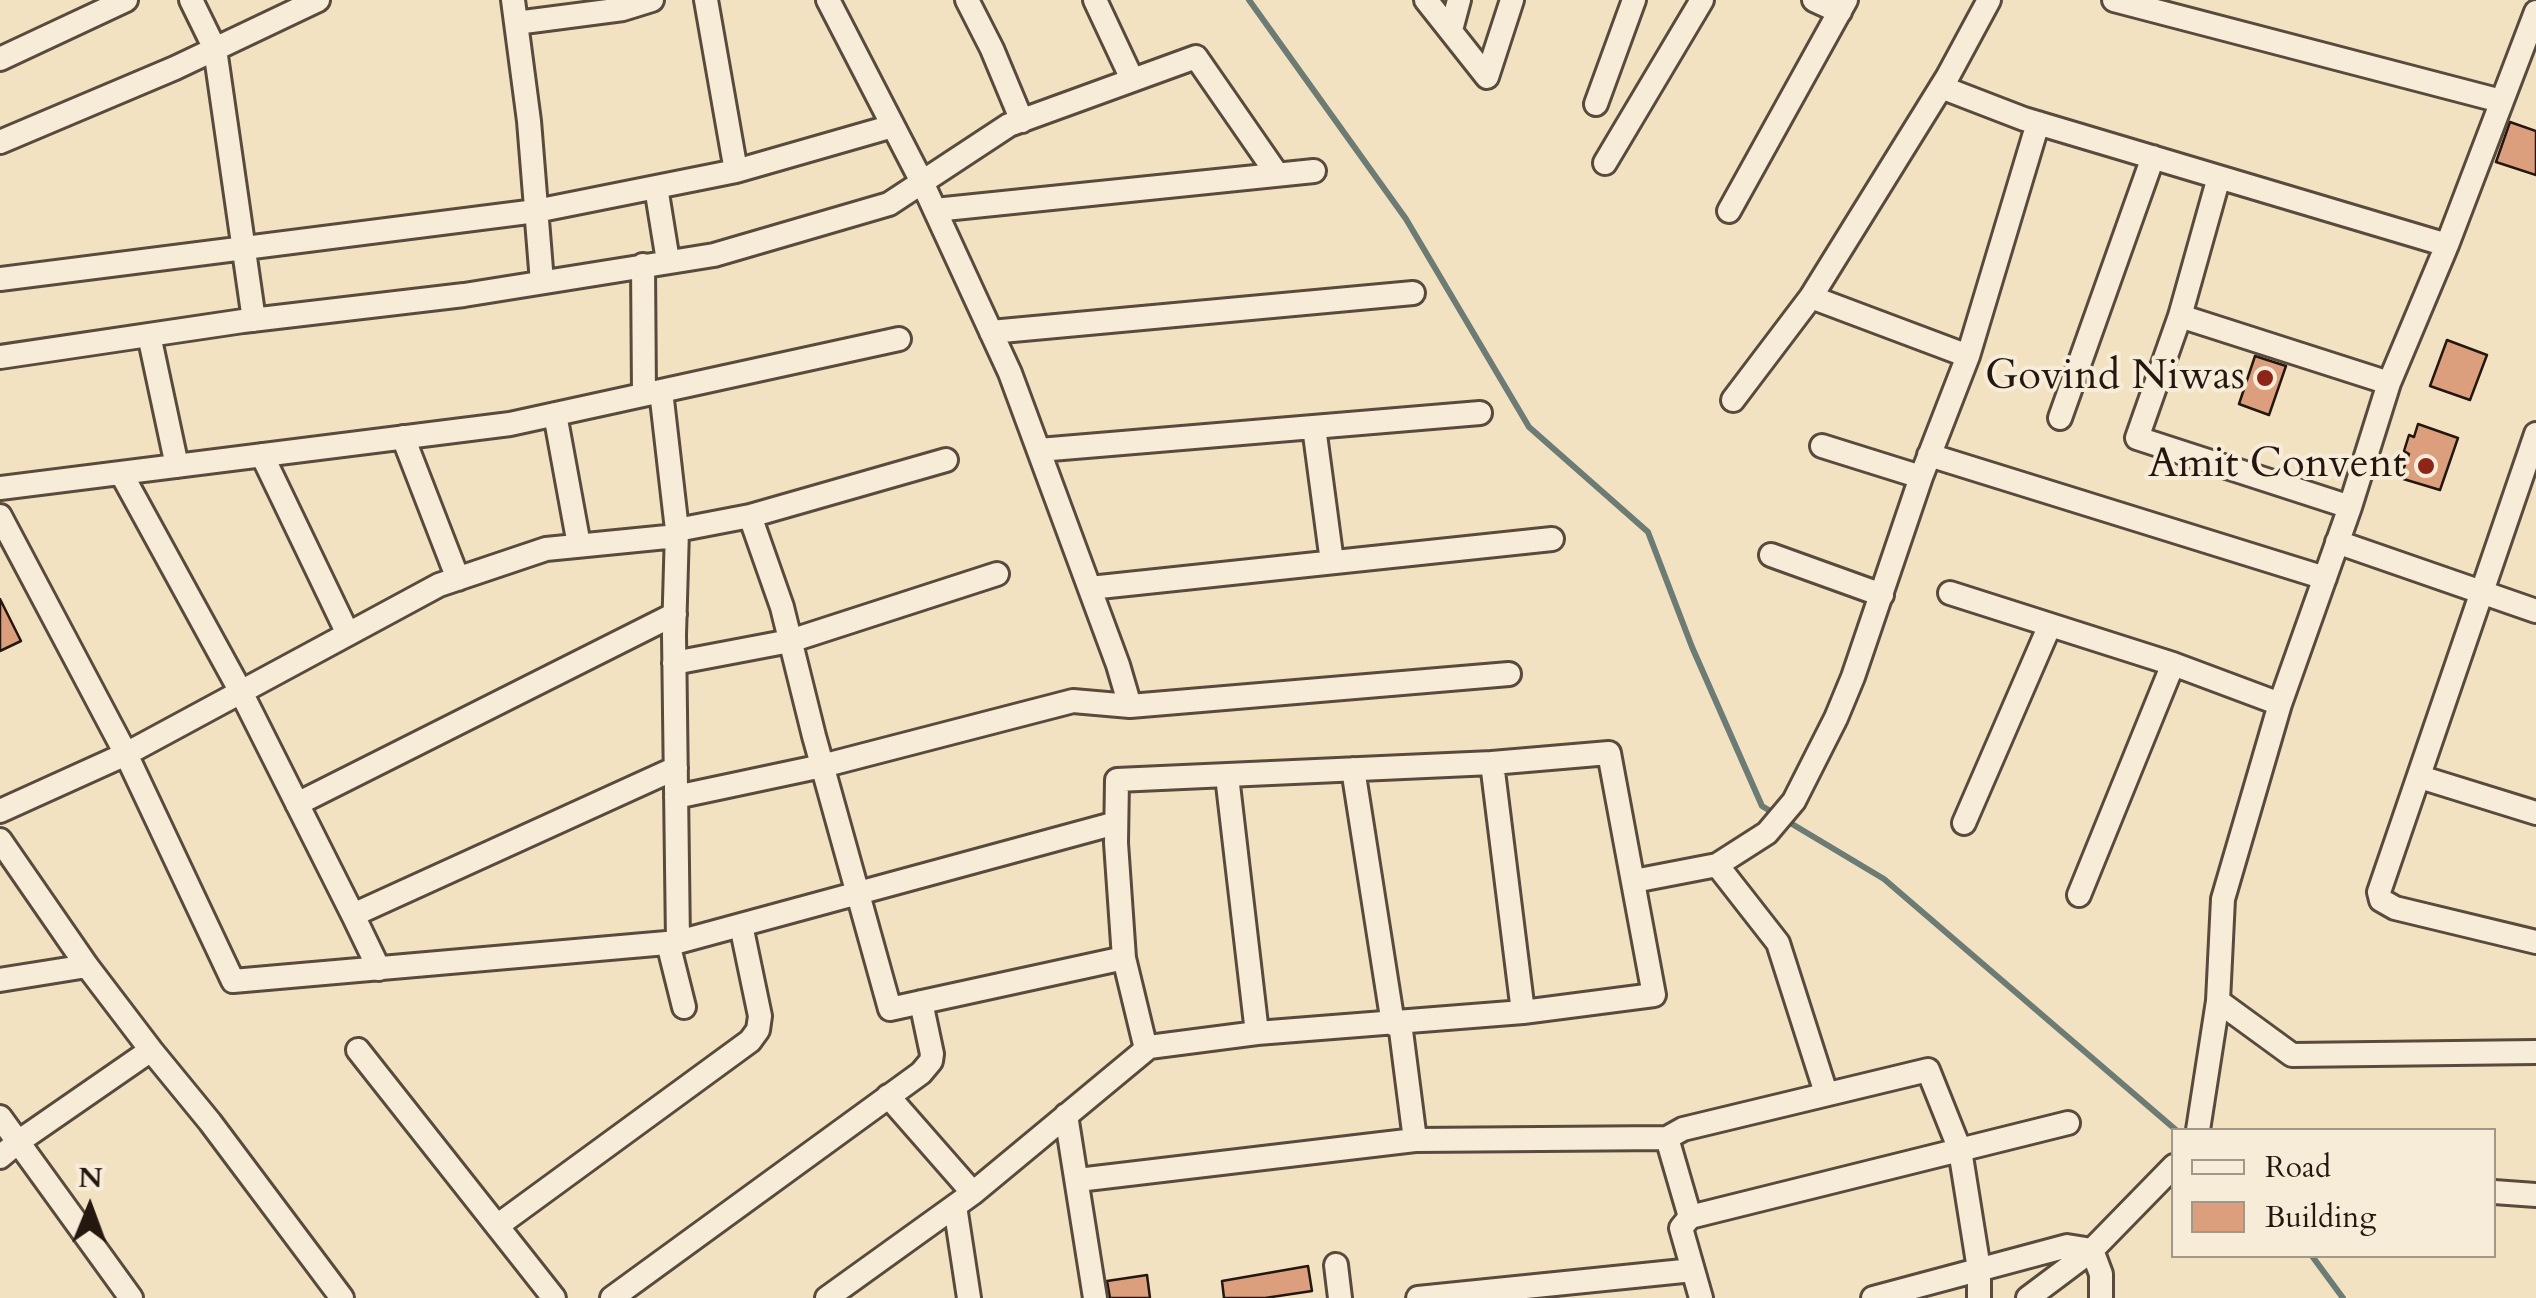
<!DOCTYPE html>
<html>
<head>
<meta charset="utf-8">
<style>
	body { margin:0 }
	#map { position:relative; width:2536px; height:1298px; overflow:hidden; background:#f3e2c2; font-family:Cardo,serif }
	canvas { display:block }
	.legend { position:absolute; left:2171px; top:1128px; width:325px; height:130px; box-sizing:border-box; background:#f7ecd7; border:2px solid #a39787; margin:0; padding:12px 18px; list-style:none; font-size:30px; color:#241710 }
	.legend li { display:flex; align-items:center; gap:20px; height:50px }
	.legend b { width:50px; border:2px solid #a39787 }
	.north { position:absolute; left:40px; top:1158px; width:100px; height:100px; -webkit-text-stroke:8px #f7ecd7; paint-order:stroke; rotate:1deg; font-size:28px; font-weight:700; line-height:40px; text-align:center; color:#241710 }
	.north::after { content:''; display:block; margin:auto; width:35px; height:45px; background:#241710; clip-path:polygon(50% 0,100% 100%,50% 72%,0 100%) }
</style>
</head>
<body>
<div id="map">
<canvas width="2536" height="1298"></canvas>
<ul class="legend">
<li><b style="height:12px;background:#f7ecd7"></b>Road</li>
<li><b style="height:28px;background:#dc9f7d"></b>Building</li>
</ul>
<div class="north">N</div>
</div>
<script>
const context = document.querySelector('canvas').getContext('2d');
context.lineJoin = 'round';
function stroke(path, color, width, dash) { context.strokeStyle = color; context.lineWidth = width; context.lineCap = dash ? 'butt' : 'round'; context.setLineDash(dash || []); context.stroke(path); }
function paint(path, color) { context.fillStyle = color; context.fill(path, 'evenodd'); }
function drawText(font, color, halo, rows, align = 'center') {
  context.font = font + ' Cardo,serif'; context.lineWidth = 8; context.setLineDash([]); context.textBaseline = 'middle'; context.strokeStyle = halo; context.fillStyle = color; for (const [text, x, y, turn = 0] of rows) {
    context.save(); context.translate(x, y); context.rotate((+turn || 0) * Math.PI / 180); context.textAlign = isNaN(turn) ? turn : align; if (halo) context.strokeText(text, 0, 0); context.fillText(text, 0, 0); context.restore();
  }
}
const stream = new Path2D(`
	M 1249,0 L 1406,219 L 1529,427 L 1648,532 L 1692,647 L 1762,806 L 1884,879 L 2176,1130
	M 2312,1256 L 2343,1298`);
const building = new Path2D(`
	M 2510,122 L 2536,131 L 2536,175 L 2496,162 Z
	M 2447,340 L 2487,355 L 2470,400 L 2430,386 Z
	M 2255,356 L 2286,366 L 2269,415 L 2239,404 Z
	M 2418,424 L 2458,438 L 2440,490 L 2400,478 L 2409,454 L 2404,451 L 2409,435 L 2414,437 Z
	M 0,599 L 21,641 L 0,651 Z
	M 1308,1266 L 1312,1291 L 1265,1298 L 1224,1298 L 1222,1281 Z
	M 1147,1275 L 1150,1298 L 1110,1298 L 1107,1281 Z`);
const minor = new Path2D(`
	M 191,0 L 215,49 L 254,320
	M 513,0 L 529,121 L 542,282
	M 828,0 L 922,182 L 1010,373 L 1118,665 L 1130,706
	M 967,0 L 992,49 L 1022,121
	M 1095,0 L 1132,79
	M 1426,0 L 1487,77 L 1512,0
	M 1814,0 L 1840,12
	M 2114,0 L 2501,101
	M 2536,12 L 2447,245 L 2389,383 L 2350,507 L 2280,704 L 2223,899 L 2218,1001 L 2292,1055 L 2536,1052
	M 516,23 L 623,9 L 652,0
	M 1451,30 L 1459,0
	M 0,59 L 126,0
	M 1941,87 L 2024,119 L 2447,245
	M 1596,104 L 1634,0
	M 0,142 L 175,68 L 318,0
	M 1605,163 L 1702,0
	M 736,171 L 893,126
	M 2219,177 L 2180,316 L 2137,438 L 2350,507
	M 656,187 L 668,261
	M 935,210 L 1314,171
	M 1729,211 L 1846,0
	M 643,265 L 644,394
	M 0,279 L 536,211 L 736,171 L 706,0
	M 1811,297 L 1968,356
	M 2180,316 L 2389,383
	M 991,332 L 1413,293
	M 149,335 L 177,466
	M 0,357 L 243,321 L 464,295 L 714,255 L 889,204 L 1009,125 L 1196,57 L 1277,174
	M 1733,400 L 1811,297 L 1948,76 L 1989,0
	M 555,414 L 579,545
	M 2060,418 L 2153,157
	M 1314,427 L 1332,562
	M 2536,434 L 2379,892 L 2381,900 L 2395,908 L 2536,942
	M 403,437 L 458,579
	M 1822,446 L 1921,477
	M 1039,450 L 1480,413
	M 262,455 L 348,634
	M 1929,455 L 2325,578
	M 121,473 L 241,692 L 353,915 L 676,768
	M 0,488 L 510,424 L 899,339
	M 0,516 L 126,754 L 233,981 L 678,942 L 674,635 L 677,530 L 661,391
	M 750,516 L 782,607 L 814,736 L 890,1009 L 1124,958 L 1116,843 L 1117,780 L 1492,763 L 1609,753 L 1654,995 L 1523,1012
	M 677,530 L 750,516 L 946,460
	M 2337,542 L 2536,611
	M 1771,555 L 1882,595
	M 1090,588 L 1552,539
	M 1950,593 L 2173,664 L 2280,704
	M 674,663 L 790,641 L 997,574
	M 1353,769 L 1393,1024
	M 1227,776 L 1257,1033
	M 2420,777 L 2536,813
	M 676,797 L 822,766 L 1073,701 L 1130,706 L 1509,674
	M 297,804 L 675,614
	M 0,811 L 126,754 L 439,585 L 546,549 L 677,536
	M 1964,823 L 2050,625
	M 0,840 L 87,966 L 151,1050 L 210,1122 L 342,1298
	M 1717,865 L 1778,943 L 1826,1093
	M 1634,881 L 1717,865 L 1767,833 L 1794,801 L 1836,718 L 1853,677 L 1921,477 L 1968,356 L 2038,123
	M 2079,895 L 2173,664
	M 353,915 L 379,969
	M 678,942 L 1116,823
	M 668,943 L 684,1007
	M 1124,958 L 1146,1049
	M 0,980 L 87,966
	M 358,1050 L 554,1298
	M 888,1096 L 973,1193
	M 1066,1115 L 1095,1298
	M 0,1117 L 131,1298
	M 2198,1130 L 2218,1001
	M 1667,1138 L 1690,1217
	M 1415,1140 L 1667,1138 L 1683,1129 L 1928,1070 L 1960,1150 L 1979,1269 L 1979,1298
	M 0,1157 L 18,1142 L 151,1050
	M 1078,1180 L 1415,1140 L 1400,1023
	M 2494,1192 L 2536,1195
	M 955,1206 L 969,1298
	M 497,1226 L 750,1041 L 758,1030 L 760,1016 L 741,925
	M 1336,1265 L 1340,1298
	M 612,1298 L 921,1073 L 931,1061 L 932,1054 L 921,1002
	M 827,1298 L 973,1193 L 1149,1047 L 1257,1033 L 1523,1012 L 1492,763
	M 1418,1298 L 1693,1270
	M 1701,1298 L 1681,1228 L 1690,1217 L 2068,1123
	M 1873,1298 L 2067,1246 L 2092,1250 L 2101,1274 L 2101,1298
	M 2028,1298 L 2092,1250 L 2174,1166`);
const markers = [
	[2265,378,10,"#8f2418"],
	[2426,466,10,"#8f2418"]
];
const poiNames = [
	["Govind Niwas",2245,378],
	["Amit Convent",2406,466]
];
stroke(stream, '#6c7b74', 6);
paint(building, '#dc9f7d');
stroke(building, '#241710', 2.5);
stroke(minor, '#584a3c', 28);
stroke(minor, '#f7ecd7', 22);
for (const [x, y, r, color] of markers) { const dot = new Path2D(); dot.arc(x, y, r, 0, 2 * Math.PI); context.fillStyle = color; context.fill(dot); stroke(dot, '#f7ecd7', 4); }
drawText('42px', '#241710', '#f7ecd7', poiNames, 'right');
</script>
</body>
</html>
